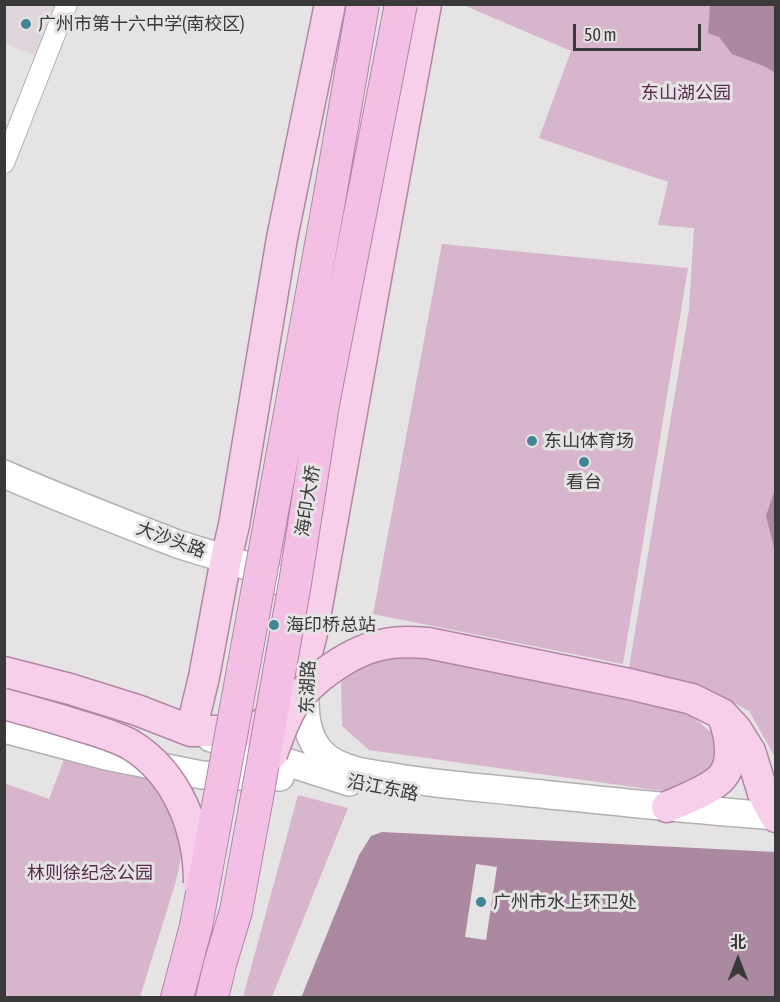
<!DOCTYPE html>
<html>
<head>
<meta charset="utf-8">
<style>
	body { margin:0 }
	#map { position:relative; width:780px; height:1002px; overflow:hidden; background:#e6e3e5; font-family:"Asap Condensed","Noto Sans SC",sans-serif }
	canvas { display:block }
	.frame { position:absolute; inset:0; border:6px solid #3a393a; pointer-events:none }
	.north { position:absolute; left:708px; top:930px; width:60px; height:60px; -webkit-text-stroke:4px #e6e3e5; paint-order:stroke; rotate:0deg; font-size:16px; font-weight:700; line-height:24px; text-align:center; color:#3a393a }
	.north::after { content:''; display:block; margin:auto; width:21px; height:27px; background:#3a393a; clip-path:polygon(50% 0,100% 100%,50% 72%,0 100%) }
	.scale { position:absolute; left:573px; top:24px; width:128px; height:27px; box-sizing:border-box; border:3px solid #3a393a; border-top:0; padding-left:8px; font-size:18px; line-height:21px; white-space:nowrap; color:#3a393a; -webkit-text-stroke:4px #e6e3e5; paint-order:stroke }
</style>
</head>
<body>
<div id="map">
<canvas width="780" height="1002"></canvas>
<div class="frame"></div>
<div class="north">北</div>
<div class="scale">50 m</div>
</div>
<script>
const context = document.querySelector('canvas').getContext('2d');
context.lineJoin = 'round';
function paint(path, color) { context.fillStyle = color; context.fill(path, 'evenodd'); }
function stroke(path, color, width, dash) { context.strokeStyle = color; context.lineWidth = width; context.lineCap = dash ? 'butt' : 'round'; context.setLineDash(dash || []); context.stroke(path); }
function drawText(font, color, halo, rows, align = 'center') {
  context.font = font + ' "Asap Condensed","Noto Sans SC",sans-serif'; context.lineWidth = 6; context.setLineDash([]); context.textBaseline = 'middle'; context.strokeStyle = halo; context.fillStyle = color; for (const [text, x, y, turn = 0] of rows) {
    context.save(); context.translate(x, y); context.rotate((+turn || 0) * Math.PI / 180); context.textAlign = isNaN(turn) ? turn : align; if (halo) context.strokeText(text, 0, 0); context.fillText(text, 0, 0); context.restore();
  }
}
const built = new Path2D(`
	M 4,5 L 55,5 L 35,55 L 5,44 Z`);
const green = new Path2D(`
	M 468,4 L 775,5 L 775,757 L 749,711 L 707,689 L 628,673 L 689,310 L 694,228 L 658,225 L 668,182 L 539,138 L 571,51 L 468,7 Z
	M 442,244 L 688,268 L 623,664 L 373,614 Z
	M 405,653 L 690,714 L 714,735 L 719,762 L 694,782 L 662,791 L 369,750 L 342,726 L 341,677 L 370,659 Z
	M 65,757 L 151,775 L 182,837 L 180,863 L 176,881 L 140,997 L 5,997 L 4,783 L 49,799 Z
	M 298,795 L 348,808 L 272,997 L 243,997 Z`);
const water = new Path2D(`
	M 710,5 L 775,5 L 775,73 L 766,67 L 732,54 L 719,37 L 708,33 Z
	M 775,489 L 776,489 L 775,552 L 766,516 Z
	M 382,832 L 775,852 L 775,997 L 301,998 L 359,855 L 371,836 Z`);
const pier = new Path2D(`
	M 476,864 L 497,867 L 486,940 L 465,937 Z`);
const minor = new Path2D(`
	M 4,163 L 67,4`);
const secondary = new Path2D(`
	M 4,474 C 61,499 118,521 175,543 C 214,557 281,569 307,603
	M 306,679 C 304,705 303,738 325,756 C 344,772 375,774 399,778 C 436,784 474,787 512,791 C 600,800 687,810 776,816
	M 4,729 L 106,756 L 202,775 L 280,777
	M 211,738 L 349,782`);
const primary = new Path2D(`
	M 4,672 L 70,689 L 137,710 L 191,731 L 244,731 L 254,729 L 268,720 L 275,713 L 300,677 L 305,661 L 313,629 C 351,421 387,212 426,4
	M 629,684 L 692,699 L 722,714 L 736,729 L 750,751 L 763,793 L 776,817
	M 191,731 L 204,677 L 226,559 L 234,525 L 282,238 L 330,4
	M 667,807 C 682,800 711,790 722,777 C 735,762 730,734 723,717`);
const trunk = new Path2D(`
	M 177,998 L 196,926
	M 212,998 L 220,964 L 236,911 L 257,797`);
const primaryBridge = new Path2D(`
	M 4,704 C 30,711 55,718 80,726 C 97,731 115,736 131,745 C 178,774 199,830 199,883
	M 272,754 C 278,738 283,722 292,707 C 310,679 353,649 386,644 C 400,641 414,642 428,643 L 629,684`);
const trunkBridge = new Path2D(`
	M 257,797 L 295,583 L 323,404 L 401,4
	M 196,926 L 327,212 L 363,4`);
const markers = [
	[26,24,6,"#428595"],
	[532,441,6,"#428595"],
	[584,462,6,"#428595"],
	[274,625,6,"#428595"],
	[481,902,6,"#428595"]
];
const poiNames = [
	["广州市第十六中学(南校区)",38,24],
	["东山体育场",544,441],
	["看台",584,482,"center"],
	["海印桥总站",286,625],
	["广州市水上环卫处",493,902]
];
const parkNames = [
	["东山湖公园",686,93],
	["林则徐纪念公园",90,873]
];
const streetNames = [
	["海印大桥",308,501,-81],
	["大沙头路",171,540,20],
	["东湖路",308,687,-88],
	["沿江东路",383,788,11]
];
paint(built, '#e0d5dd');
paint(green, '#d7b5cc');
paint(water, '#ab8aa1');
paint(pier, '#e6e3e5');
stroke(minor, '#b3afb2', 22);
stroke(secondary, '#b3afb2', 30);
stroke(primary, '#b186a5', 33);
stroke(trunk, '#b186a5', 34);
stroke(minor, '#fff', 20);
stroke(secondary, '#fff', 27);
stroke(primary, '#f7cfeb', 30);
stroke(trunk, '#f4bfe4', 32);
stroke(primaryBridge, '#b186a5', 33, []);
stroke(trunkBridge, '#b186a5', 34, []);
stroke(primaryBridge, '#f7cfeb', 30);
stroke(trunkBridge, '#f4bfe4', 32);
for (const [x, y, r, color] of markers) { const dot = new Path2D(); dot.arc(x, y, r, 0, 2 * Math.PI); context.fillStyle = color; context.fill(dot); stroke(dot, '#e6e3e5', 2); }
drawText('18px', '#3a393a', '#e6e3e5', poiNames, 'left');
drawText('18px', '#592c4d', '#e6e3e5', parkNames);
drawText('18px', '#3a393a', '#e6e3e5', streetNames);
</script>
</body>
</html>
